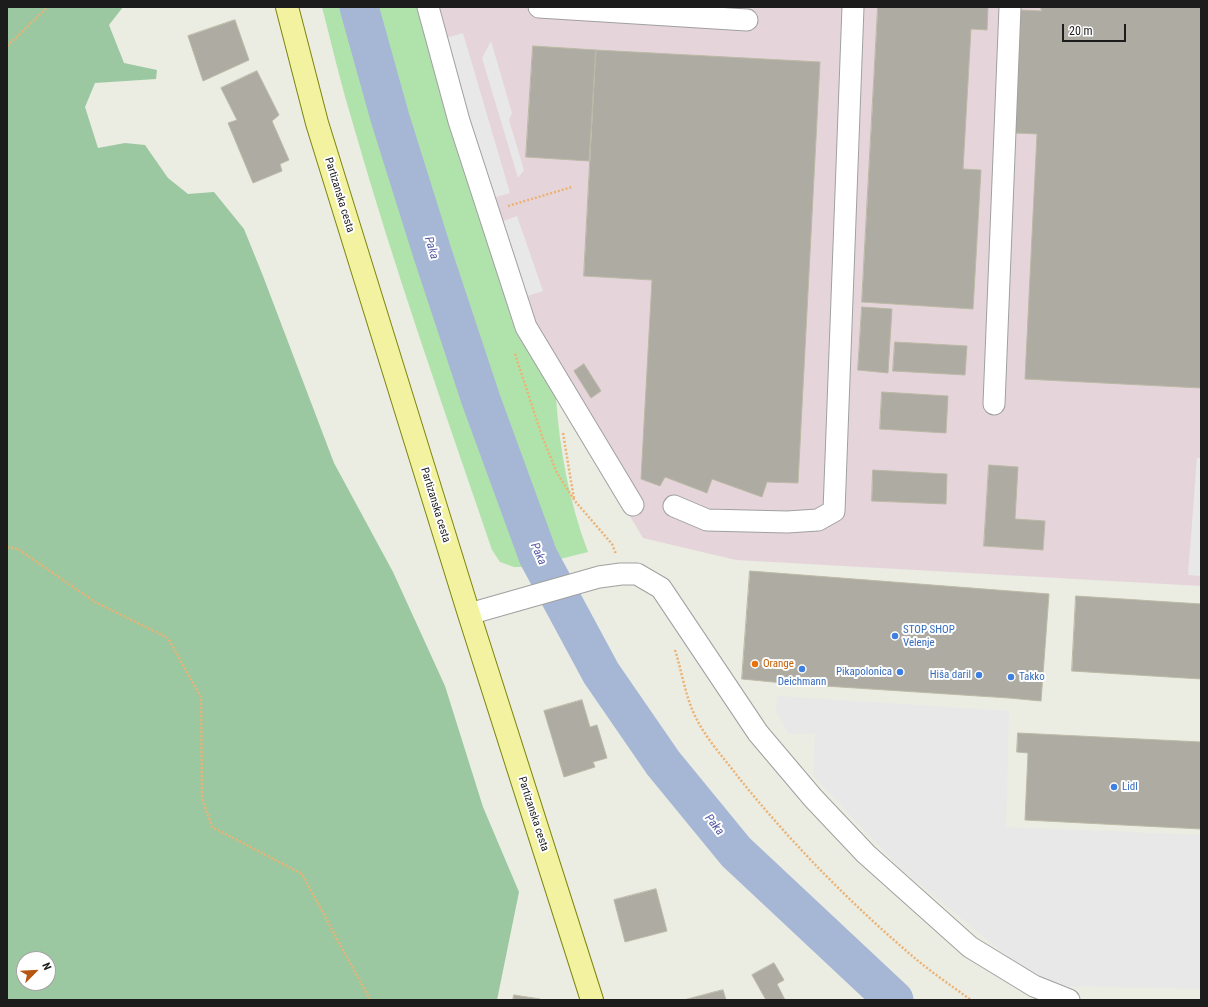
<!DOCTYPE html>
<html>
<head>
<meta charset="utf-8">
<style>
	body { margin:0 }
	#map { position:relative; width:1208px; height:1007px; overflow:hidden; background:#ebece2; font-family:"Roboto Condensed",sans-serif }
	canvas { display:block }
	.frame { position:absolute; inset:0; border:8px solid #1c1c1c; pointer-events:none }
	.north { position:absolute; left:16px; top:951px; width:40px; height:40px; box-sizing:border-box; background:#fff; border:1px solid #a4a4a4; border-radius:50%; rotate:66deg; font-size:11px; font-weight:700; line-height:16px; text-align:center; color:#1c1c1c }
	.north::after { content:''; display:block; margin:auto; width:14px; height:18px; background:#b65612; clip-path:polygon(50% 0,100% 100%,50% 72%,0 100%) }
	.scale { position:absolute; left:1062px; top:24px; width:64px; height:18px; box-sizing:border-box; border:2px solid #1c1c1c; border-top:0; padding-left:5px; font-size:12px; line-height:14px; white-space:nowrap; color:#1c1c1c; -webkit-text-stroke:3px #fff; paint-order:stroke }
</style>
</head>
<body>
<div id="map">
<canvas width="1208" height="1007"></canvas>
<div class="frame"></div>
<div class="north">N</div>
<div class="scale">20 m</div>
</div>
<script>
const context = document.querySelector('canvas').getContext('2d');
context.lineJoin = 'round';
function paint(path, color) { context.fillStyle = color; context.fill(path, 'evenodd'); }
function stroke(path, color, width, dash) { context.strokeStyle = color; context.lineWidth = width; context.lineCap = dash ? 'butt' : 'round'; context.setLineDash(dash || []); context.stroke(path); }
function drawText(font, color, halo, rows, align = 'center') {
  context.font = font + ' "Roboto Condensed",sans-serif'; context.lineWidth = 4; context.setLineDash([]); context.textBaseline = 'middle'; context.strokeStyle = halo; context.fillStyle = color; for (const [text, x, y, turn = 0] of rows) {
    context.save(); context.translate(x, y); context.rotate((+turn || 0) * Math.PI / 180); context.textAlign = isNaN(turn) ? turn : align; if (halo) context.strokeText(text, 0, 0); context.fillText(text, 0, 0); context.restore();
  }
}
const industrial = new Path2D(`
	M 427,7 L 1201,7 L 1201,586 L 736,560 L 643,538 L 602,469 L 557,389 Z`);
const grass = new Path2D(`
	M 322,7 L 349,7 L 378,113 L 482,439 L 524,548 L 533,567 L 514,567 L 500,562 L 492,550 C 444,409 394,268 353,124 C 341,85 332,46 322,7 Z
	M 367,7 L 420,7 L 557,389 L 556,399 C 560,451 569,502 588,552 L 548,562 C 480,391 429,214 375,39 Z`);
const forest = new Path2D(`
	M 7,7 L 123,7 L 109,25 L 124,63 L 157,70 L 156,79 L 95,83 L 85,107 L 98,148 L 125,143 L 145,145 L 168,178 L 188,194 L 214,192 L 244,229 L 263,276 L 334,463 L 393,572 L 445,686 L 483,807 L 519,892 L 497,1000 L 7,1000 ZM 24,959 L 48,959 L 48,983 L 24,983 Z`);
const parking = new Path2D(`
	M 463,33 L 510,193 L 493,198 L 446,38 Z
	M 491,41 L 512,113 L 509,120 L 524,170 L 518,178 L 482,58 Z
	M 517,216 L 543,291 L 527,296 L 501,222 Z
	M 1197,458 L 1201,458 L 1201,576 L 1188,575 Z
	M 777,696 L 1009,711 L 1006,827 L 1201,835 L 1201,989 L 1061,986 L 1018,965 L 901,869 L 813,776 L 815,734 L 789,734 L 776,711 Z`);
const river = new Path2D(`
	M 359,7 L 390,118 L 433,255 L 481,400 L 538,556 L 601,673 L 663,763 L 736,852 L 894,1000`);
const building = new Path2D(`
	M 878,7 L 988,7 L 987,30 L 971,29 L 963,169 L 981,170 L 973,309 L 862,302 Z
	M 1041,7 L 1201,7 L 1201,388 L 1025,379 L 1037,134 L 1015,133 L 1021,10 L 1041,11 Z
	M 235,20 L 249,60 L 203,81 L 188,36 Z
	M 533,46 L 596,50 L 589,161 L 526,157 Z
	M 596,50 L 820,62 L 798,483 L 767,482 L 762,497 L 712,479 L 707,493 L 665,477 L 660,486 L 641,479 L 652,280 L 584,276 Z
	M 257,71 L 279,115 L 272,121 L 289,160 L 280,164 L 282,171 L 253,183 L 228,123 L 237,120 L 221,88 Z
	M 862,307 L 892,309 L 888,373 L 858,370 Z
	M 895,342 L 967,346 L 965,375 L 893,371 Z
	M 584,364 L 601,391 L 591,398 L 574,371 Z
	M 882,392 L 948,396 L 946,433 L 880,429 Z
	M 989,465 L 1018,467 L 1015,519 L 1045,521 L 1043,550 L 984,546 Z
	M 873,470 L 947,474 L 946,504 L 872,501 Z
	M 750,571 L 1049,594 L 1041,701 L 1009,698 L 794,684 L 742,679 Z
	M 1076,596 L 1201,604 L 1201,679 L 1072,671 Z
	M 582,700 L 590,727 L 597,725 L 607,758 L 593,762 L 595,767 L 564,777 L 544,711 Z
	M 1018,733 L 1201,742 L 1201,829 L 1025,820 L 1028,753 L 1017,752 Z
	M 656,889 L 667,931 L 625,942 L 614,900 Z
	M 774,963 L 784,980 L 777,984 L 785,1000 L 766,1000 L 752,975 Z
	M 723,990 L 726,1000 L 684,1000 Z
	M 514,995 L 540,999 L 540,1000 L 513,1000 Z`);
const path = new Path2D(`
	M 7,46 L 48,7
	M 508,206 L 572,187
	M 515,354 L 542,436 L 557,473 L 575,501 L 612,544 L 616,554
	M 563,433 L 574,499
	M 7,547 L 18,549 L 95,602 L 168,638 L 201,697 L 202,798 L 212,827 L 302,874 L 370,1000
	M 675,650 C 682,672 685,695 695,716 C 706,739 724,758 739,778 C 792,844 853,906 917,960 C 934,974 953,987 971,1000`);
const minor = new Path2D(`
	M 428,7 L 459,121 L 526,327 L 633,505
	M 539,7 L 747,20
	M 994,404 L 1010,7
	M 674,506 L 707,520 L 787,522 L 818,520 L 834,511 L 853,7
	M 469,614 L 599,577 L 621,574 L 637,574 L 661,588 L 758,733 L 813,798 L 866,854 L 970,947 L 1034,986 L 1069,1000`);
const major = new Path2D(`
	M 287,7 L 317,123 L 469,614 L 592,1000`);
const markers = [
	[895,636,4,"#3f7fe0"],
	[755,664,4,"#e8710a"],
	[802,669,4,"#3f7fe0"],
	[900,672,4,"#3f7fe0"],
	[979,675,4,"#3f7fe0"],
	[1011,677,4,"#3f7fe0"],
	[1114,787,4,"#3f7fe0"]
];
const streetNames = [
	["Partizanska cesta",339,195,73],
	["Partizanska cesta",435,505,73],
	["Partizanska cesta",533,814,72]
];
const shopNames = [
	["STOP SHOP",903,630],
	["Velenje",903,643],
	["Pikapolonica",892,672,"right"],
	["Hiša daril",971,675,"right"],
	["Takko",1019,677],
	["Deichmann",802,682,"center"],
	["Lidl",1122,787]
];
const foodNames = [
	["Orange",763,664]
];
const waterNames = [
	["Paka",431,248,73],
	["Paka",538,554,66],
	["Paka",714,825,51]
];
paint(industrial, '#e5d5db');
paint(grass, '#b0e3ac');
paint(forest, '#9bc8a0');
paint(parking, '#e8e8e8');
stroke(river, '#a6b7d6', 39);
paint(building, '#aeaca2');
stroke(building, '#bcb9a6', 1);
stroke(minor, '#a0a0a0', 23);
stroke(major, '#7c860d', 24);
stroke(path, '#ecb273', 2.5, [2, 2]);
stroke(minor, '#fff', 21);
stroke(major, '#f3f2a1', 22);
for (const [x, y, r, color] of markers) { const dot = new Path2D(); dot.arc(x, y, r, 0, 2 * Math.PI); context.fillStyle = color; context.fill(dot); stroke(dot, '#fff', 1.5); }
drawText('11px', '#1c1c1c', '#fff', streetNames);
drawText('11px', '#366cbe', '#fff', shopNames, 'left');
drawText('11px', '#c56008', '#fff', foodNames, 'left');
drawText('italic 12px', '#5258a2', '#fff', waterNames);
</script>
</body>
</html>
